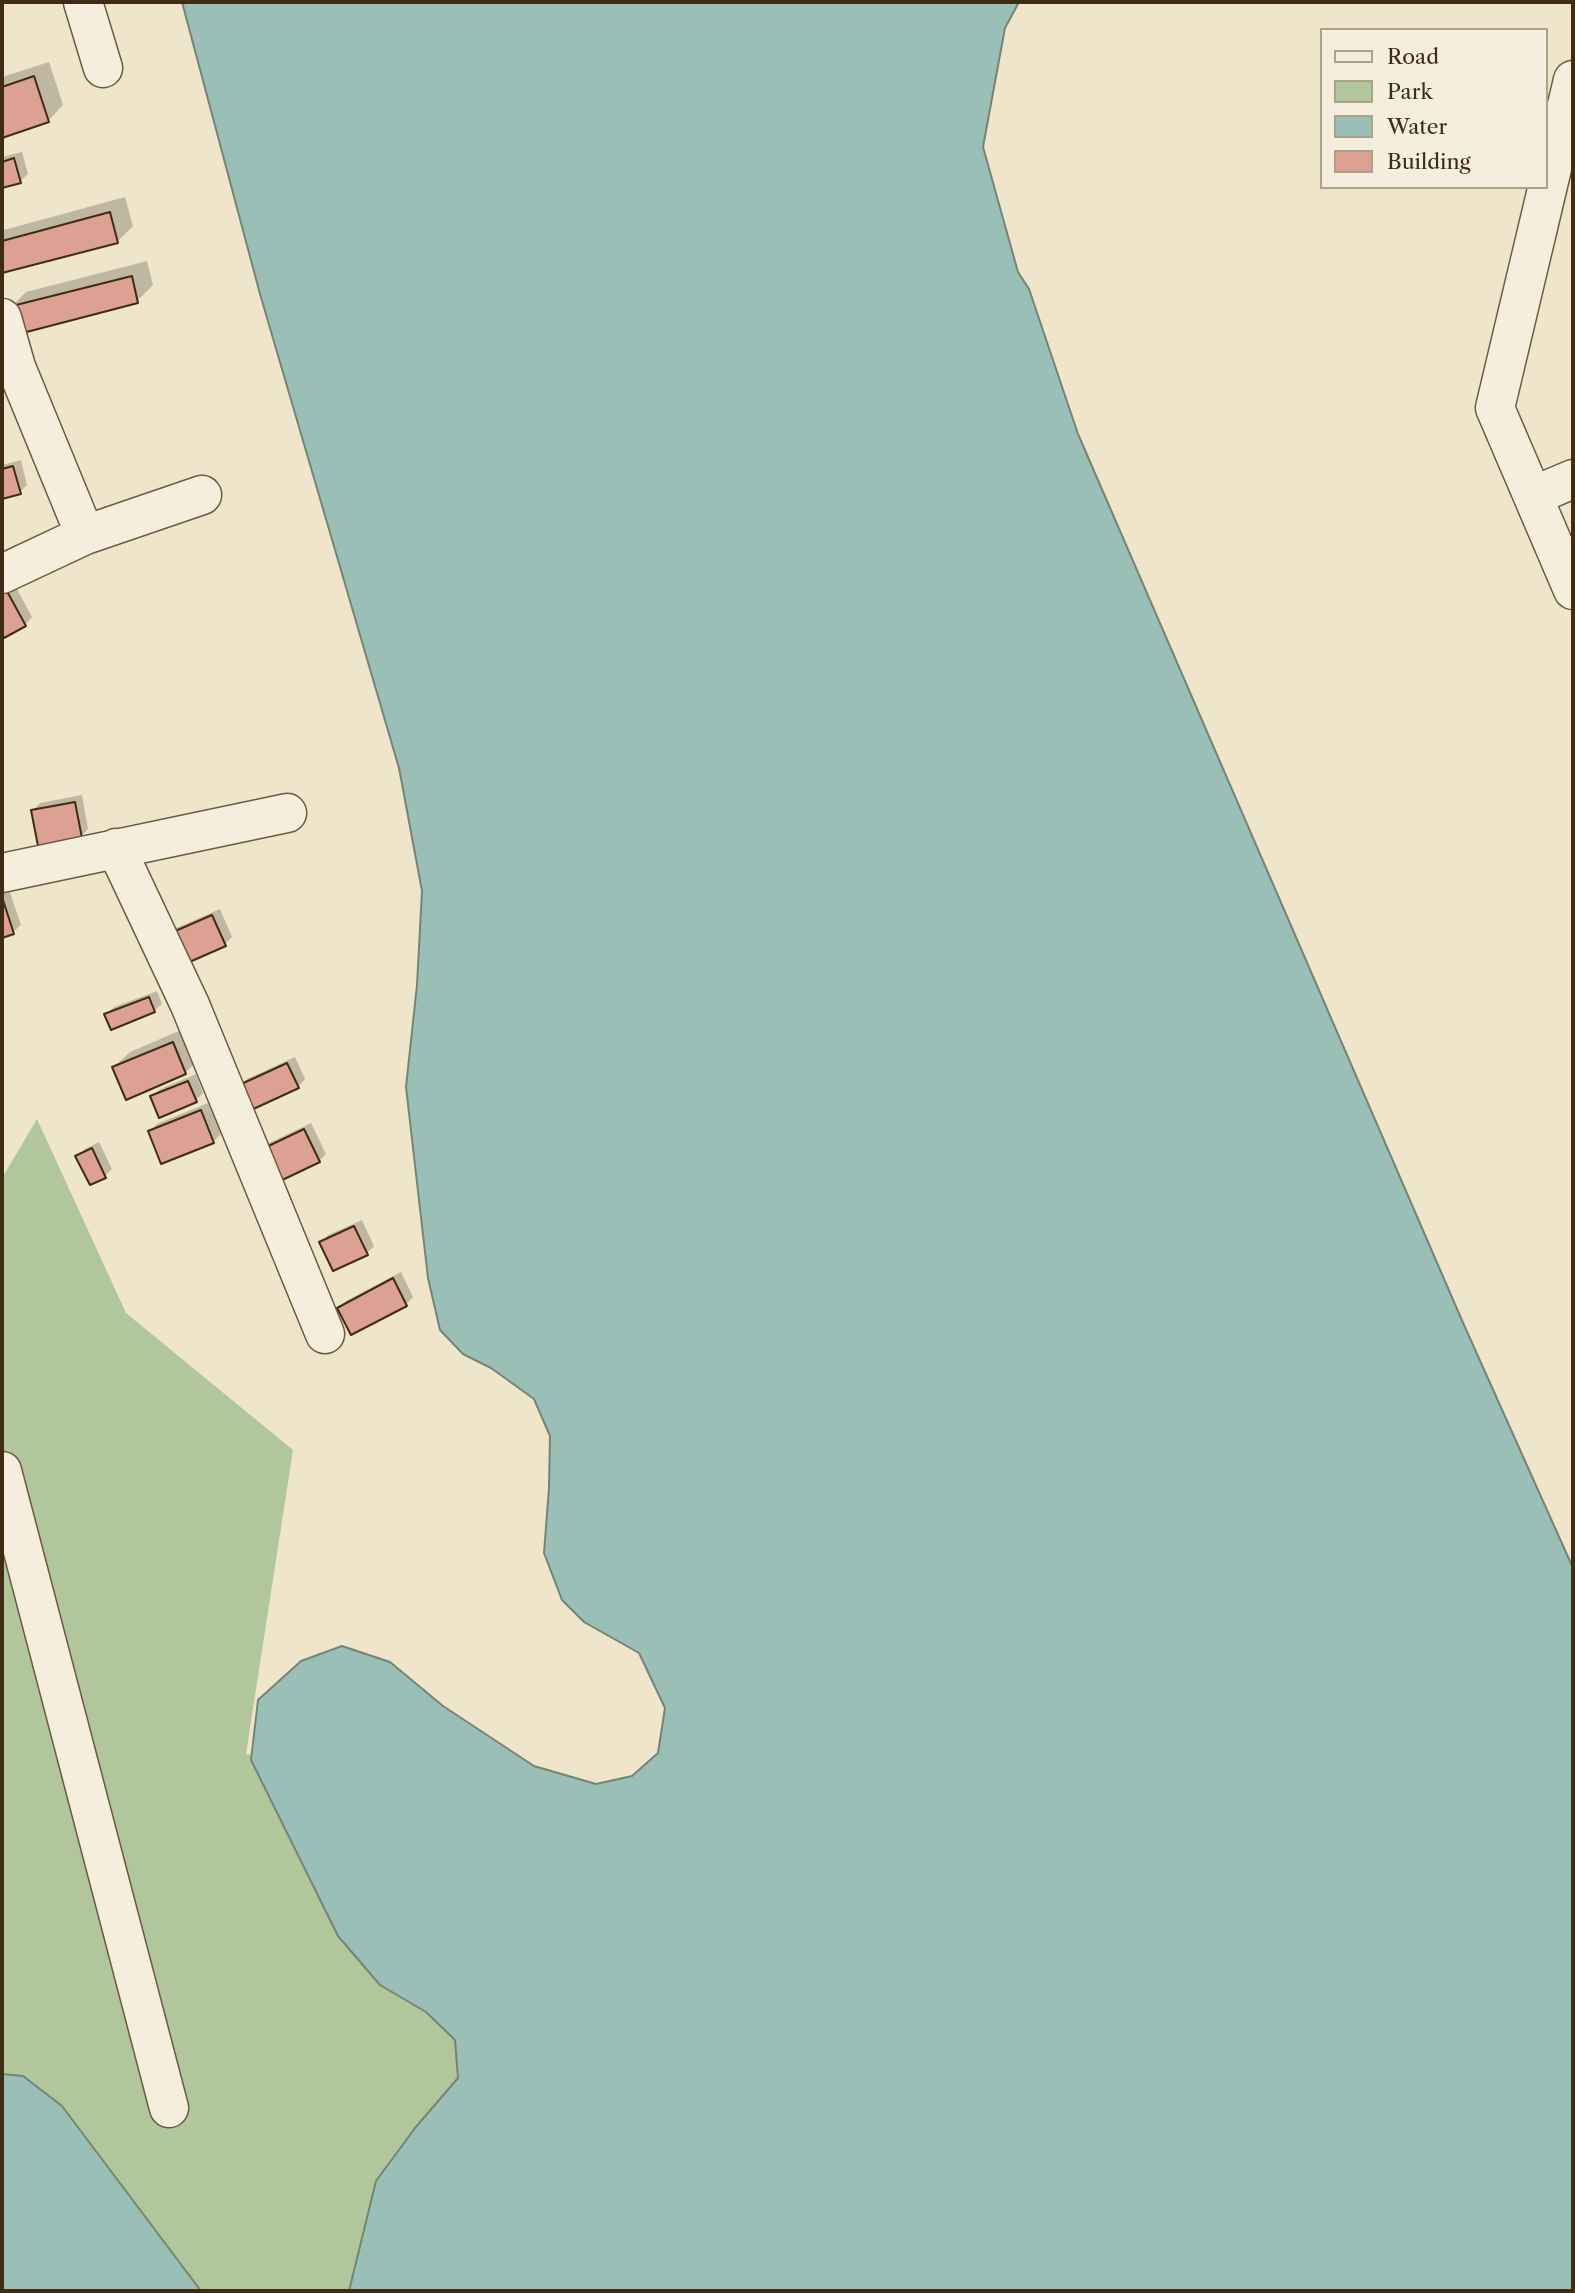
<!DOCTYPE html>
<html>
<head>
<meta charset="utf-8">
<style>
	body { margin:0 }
	#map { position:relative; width:1575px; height:2293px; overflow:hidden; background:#efe5ca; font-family:"Libre Caslon Text",serif }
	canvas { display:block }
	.frame { position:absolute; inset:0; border:4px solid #402c15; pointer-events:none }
	.legend { position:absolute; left:1320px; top:28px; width:228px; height:161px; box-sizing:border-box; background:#f5eedd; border:2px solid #ada08d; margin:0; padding:9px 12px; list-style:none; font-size:21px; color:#402c15 }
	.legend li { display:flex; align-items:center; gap:14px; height:35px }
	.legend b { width:35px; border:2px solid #ada08d }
</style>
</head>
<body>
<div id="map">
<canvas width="1575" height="2293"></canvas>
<div class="frame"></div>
<ul class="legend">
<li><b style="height:9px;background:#f5eedd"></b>Road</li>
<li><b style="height:19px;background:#b2c69c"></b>Park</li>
<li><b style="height:19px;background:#9abfb6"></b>Water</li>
<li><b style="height:19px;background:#dda193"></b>Building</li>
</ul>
</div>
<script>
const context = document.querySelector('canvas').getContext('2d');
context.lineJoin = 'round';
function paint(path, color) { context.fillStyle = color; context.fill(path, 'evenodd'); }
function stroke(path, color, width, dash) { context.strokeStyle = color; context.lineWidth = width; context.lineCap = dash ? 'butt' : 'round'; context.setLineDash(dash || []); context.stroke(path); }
const green = new Path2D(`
	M 37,1119 L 126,1313 L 293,1450 L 246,1754 L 405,1772 L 642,2291 L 2,2291 L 2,1178 Z`);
const water = new Path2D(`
	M 182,2 L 1019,2 L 1005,28 L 983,147 L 1018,272 L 1029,289 L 1078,434 L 1464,1325 L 1573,1568 L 1573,2291 L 349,2291 L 376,2181 L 415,2128 L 458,2078 L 455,2040 L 426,2012 L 380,1985 L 338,1936 L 251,1760 L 258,1700 L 301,1661 L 342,1646 L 390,1662 L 443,1706 L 534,1766 L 596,1784 L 632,1776 L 658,1753 L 665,1708 L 639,1653 L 584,1622 L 562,1600 L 544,1553 L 549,1488 L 550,1436 L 534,1399 L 491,1368 L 463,1354 L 440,1330 L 428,1278 L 406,1087 L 417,985 L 422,891 L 399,768 L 260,294 Z
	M 2,2074 L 23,2076 L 62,2106 L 201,2291 L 2,2291 Z`);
const shadow = new Path2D(`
	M 49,62 L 63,105 L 48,121 L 2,136 L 2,77 Z
	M 22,152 L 28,174 L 20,181 L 2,186 L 2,157 Z
	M 125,197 L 133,226 L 117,242 L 2,272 L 2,232 L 4,230 Z
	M 147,261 L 153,285 L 137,301 L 10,308 L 26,292 Z
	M 21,460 L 27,485 L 20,492 L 2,497 L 2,465 Z
	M 11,578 L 32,617 L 25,625 L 5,635 L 2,630 L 2,583 Z
	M 82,795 L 88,829 L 81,836 L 33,810 L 40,803 Z
	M 6,881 L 21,925 L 13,932 L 2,936 L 2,883 Z
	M 220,909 L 232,937 L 225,944 L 167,937 L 174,929 Z
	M 157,991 L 162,1004 L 154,1011 L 106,1015 L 114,1007 Z
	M 188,1027 L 201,1057 L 185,1073 L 114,1067 L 130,1052 Z
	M 295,1057 L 305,1079 L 298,1087 L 239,1087 L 247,1079 Z
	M 196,1074 L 203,1093 L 196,1100 L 152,1097 L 160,1089 Z
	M 208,1103 L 221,1134 L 213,1142 L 150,1131 L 157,1124 Z
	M 311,1123 L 326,1154 L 319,1161 L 262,1150 L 269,1143 Z
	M 99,1142 L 112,1169 L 105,1176 L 78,1157 L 85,1149 Z
	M 362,1220 L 374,1246 L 367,1253 L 321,1243 L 328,1235 Z
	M 401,1272 L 413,1297 L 406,1304 L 339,1308 L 346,1301 Z`);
const building = new Path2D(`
	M 34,76 L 49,122 L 2,138 L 2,87 Z
	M 14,158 L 21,183 L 2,188 L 2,162 Z
	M 110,212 L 118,243 L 2,273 L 2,241 Z
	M 132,276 L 138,303 L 15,335 L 8,307 Z
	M 13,466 L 21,494 L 2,499 L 2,469 Z
	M 3,584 L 26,626 L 4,638 L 2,633 Z
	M 75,802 L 82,838 L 38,846 L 31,810 Z
	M 2,897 L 14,934 L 2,938 Z
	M 212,915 L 226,946 L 178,967 L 164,936 Z
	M 149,997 L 155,1012 L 111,1030 L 104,1014 Z
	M 173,1042 L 186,1074 L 126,1100 L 112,1067 Z
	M 287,1063 L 299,1088 L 249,1111 L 237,1086 Z
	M 188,1081 L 197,1102 L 159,1118 L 150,1096 Z
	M 201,1110 L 214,1143 L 161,1164 L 148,1131 Z
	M 304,1129 L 320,1162 L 276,1183 L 260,1150 Z
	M 92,1148 L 106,1178 L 90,1185 L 75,1156 Z
	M 354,1226 L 368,1255 L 333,1271 L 319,1242 Z
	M 393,1278 L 407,1306 L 351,1335 L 337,1308 Z`);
const minor = new Path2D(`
	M 83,2 L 103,68
	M 1573,80 L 1495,408 L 1573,590
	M 2,318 L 16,367 L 85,535
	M 1533,496 L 1573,479
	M 2,574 L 85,535 L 202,495
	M 116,848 L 190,1005 L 325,1334
	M 2,873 L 287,813
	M 2,1471 L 169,2108`);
paint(green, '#b2c69c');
paint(water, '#9abfb6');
stroke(water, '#768476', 2);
paint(shadow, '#0003');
paint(building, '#dda193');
stroke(building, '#402c15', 2);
stroke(minor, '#6c5a42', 41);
stroke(minor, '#f5eedd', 38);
</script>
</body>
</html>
